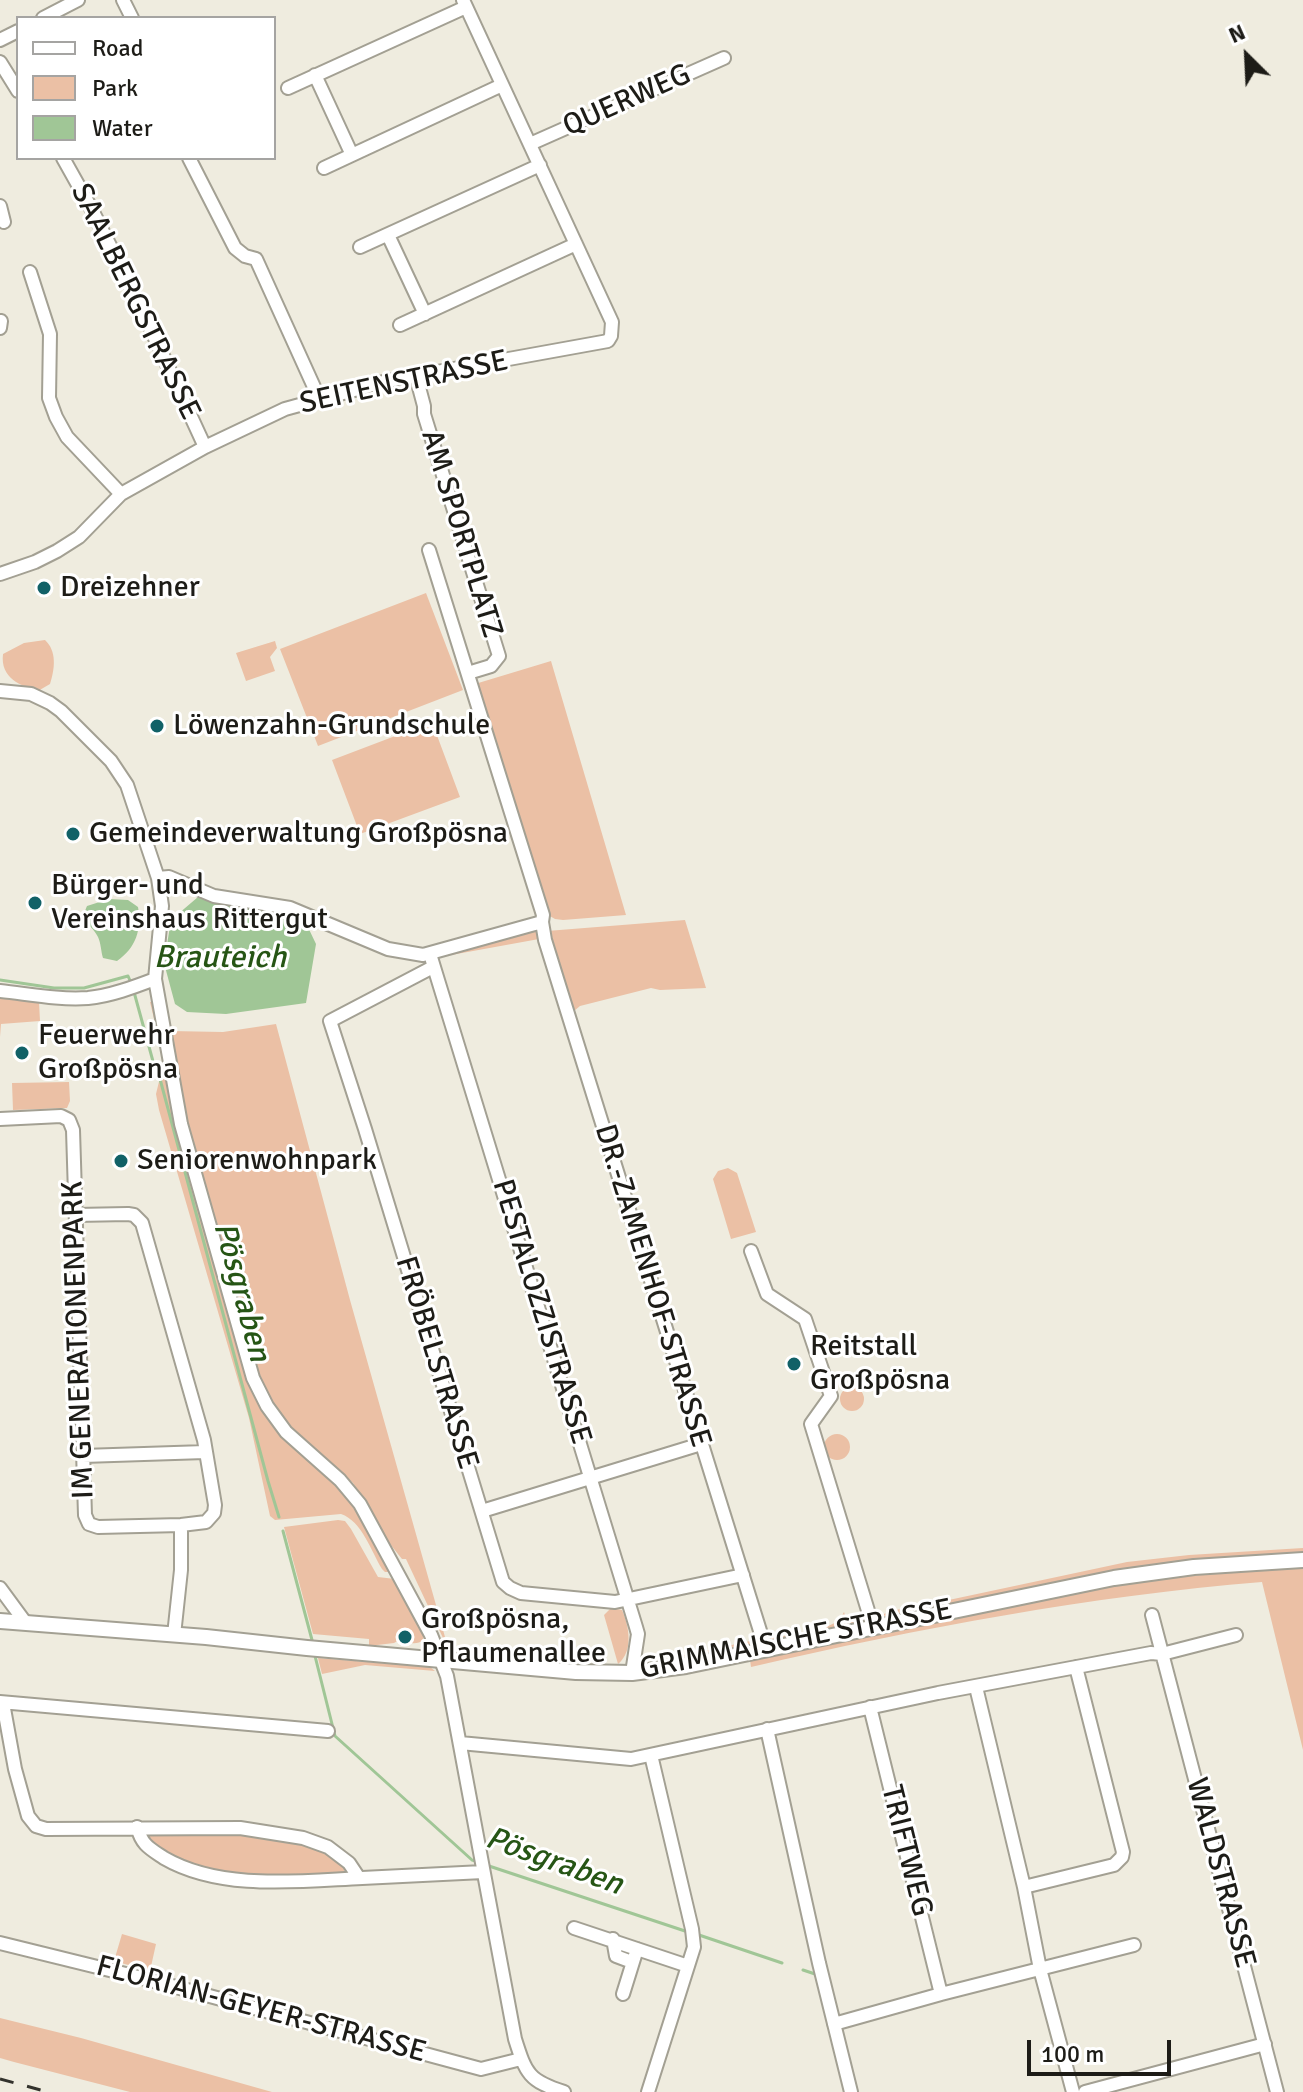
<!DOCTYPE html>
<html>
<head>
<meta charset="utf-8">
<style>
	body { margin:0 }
	#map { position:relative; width:1303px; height:2092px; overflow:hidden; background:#efecdf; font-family:Signika,sans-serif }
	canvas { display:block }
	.legend { position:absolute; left:16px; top:16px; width:260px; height:144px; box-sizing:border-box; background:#fff; border:2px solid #a5a4a2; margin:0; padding:10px 14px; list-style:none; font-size:24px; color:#1d1c17 }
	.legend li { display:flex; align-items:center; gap:16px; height:40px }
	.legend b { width:40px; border:2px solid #a5a4a2 }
	.north { position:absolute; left:1207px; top:16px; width:80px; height:80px; -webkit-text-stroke:6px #fff; paint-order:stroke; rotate:336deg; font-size:22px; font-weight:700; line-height:32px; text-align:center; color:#1d1c17 }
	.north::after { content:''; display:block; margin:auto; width:28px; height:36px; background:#1d1c17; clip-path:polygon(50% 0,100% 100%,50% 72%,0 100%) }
	.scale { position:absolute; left:1027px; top:2040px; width:144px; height:36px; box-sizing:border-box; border:4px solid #1d1c17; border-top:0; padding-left:10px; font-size:24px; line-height:28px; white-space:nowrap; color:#1d1c17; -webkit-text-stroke:6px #fff; paint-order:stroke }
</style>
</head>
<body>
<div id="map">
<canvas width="1303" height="2092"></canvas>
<ul class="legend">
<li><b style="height:10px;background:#fff"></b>Road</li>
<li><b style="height:22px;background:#ebc0a5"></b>Park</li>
<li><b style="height:22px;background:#a0c696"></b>Water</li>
</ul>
<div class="north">N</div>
<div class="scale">100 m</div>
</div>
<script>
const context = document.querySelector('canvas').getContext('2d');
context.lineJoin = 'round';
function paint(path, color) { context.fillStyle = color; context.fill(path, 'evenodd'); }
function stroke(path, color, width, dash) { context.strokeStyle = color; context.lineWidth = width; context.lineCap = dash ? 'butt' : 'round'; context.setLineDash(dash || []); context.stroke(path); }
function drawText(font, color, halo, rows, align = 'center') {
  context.font = font + ' Signika,sans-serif'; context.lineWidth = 6; context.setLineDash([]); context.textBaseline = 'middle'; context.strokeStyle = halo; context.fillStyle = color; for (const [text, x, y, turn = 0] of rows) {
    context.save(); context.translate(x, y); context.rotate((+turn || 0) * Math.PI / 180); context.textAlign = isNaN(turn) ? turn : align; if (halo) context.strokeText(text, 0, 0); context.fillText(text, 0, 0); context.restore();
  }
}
const green = new Path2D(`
	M 426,593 L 463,690 L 318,746 L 280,649 Z
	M 45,640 C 57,651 55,669 50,684 L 38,691 C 21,686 0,678 3,654 L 24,643 Z
	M 275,641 L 277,648 L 270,657 L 275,671 L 246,681 L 236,653 Z
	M 551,661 L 626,915 L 563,920 L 555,919 L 548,915 L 489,721 L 475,684 Z
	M 432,722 L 460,797 L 360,834 L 332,760 Z
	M 685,920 L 706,988 L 660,990 L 651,988 L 580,1006 L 574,1011 L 573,1016 L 765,1629 L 773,1635 L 779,1637 C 799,1633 835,1632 844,1612 L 847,1621 L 866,1616 L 866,1622 L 772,1643 L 765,1636 L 626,1194 L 547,931 Z
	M 535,928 L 539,931 L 539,939 L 440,957 L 439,955 Z
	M 0,996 L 39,1002 L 40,1021 L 1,1024 L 0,1037 Z
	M 155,1001 L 256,1395 L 347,1492 L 391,1572 L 385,1572 L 382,1569 C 371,1551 362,1521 341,1514 L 275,1520 L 270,1516 L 249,1418 L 159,1110 L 156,1094 L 164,1061 L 150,1002 Z
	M 276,1024 L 350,1300 L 445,1637 L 443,1638 L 406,1559 L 402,1559 L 390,1544 L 353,1483 L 289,1427 L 275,1409 L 260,1380 L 184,1115 L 170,1031 L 223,1032 Z
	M 69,1082 L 70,1101 L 67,1108 L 13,1110 L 12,1083 Z
	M 728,1168 L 737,1173 L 756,1232 L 731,1239 L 713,1179 L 718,1171 Z
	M840 1399a12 12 0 1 1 24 0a12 12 0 1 1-24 0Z
	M824 1447a13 13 0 1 1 26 0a13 13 0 1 1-26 0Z
	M 338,1520 L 345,1521 L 351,1529 L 378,1577 L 395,1579 L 423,1631 C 426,1641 420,1644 411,1643 L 408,1635 L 401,1636 L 401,1639 L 394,1643 L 369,1646 L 369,1639 L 313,1634 L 284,1527 Z
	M 1303,1548 L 1303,1554 L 1129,1569 L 1045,1584 L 881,1619 L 880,1615 C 894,1611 918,1602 930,1604 L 1127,1562 L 1189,1555 Z
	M 1303,1567 L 1303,1750 L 1262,1582 C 1090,1596 920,1628 751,1667 L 750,1660 L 1061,1593 L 1150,1579 Z
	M 611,1608 L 622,1610 C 629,1626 634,1651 618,1664 L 604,1615 Z
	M 760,1639 L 757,1646 L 670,1663 L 670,1658 Z
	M 318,1658 L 430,1667 L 435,1671 L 365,1665 L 322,1674 Z
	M 145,1832 C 196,1832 251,1828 301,1841 C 317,1845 331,1854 345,1863 L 344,1876 L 234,1876 L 182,1864 L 148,1842 Z
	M 122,1934 L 156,1944 L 150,1971 L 114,1961 Z
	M 0,2018 L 81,2038 L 272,2092 L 130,2092 L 14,2062 L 0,2058 Z`);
const water = new Path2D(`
	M 198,897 L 222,905 L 276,913 L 306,923 L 316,944 L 306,1003 L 226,1014 L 187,1012 L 175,1004 L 164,963 L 171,920 Z
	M 109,899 L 128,900 L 138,907 C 142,929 136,948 117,961 L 103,958 C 101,952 101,943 98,937 C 92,924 79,923 87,906 Z`);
const stream = new Path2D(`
	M 0,980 L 54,988 L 84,988 L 128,976 L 132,985
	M 134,992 L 154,1065
	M 160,1079 L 268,1481 L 279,1517
	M 283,1531 L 312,1640
	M 315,1656 L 335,1736 L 472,1860 L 479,1862
	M 486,1865 L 688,1932
	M 699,1935 L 782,1963
	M 803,1970 L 815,1974`);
const minor = new Path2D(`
	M 123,0 L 132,18
	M 43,18 L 78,0
	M 0,40 L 18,31
	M 0,62 L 18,91
	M 315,75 L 352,155
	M 288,88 L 466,7
	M 530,144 L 724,58
	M 63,158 L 91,208 L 136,297 L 205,447
	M 189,158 L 235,248 L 245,256 L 256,259 L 319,398
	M 324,168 L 502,85
	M 0,206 L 4,222
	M 388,235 L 425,314
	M 360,247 L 540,165
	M 30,272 L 50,334 L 49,398 L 56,417 L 67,437 L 121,494
	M 400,325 L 576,244
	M 0,328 L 1,321
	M 416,376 L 424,406 L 424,414 L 499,656 L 491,666 L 468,673
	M 429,550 L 543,915 L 542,922 L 545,940 L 766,1650
	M 0,574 L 35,562 L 57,551 L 79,537 L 121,494 L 205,447 L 285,409 L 387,381 L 608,341 L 611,336 L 612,322 L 463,0
	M 0,691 L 31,694 L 50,703 L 61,711 L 111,761 L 127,785 L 158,878 L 162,906 L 155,979 L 181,1124 L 253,1378 L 267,1406 L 286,1432 L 340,1480 L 360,1504 L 431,1635 L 447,1676 L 515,2039 C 526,2074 529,2081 564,2092
	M 158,878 L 169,877 L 214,896 L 290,908 L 388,949 L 423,955 L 542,922
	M 430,954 L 636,1627 L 638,1634 L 632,1673
	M 433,967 L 330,1021 L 365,1129 L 503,1582 L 510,1588 L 521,1593 L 615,1602 L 743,1575
	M 0,991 C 29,994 58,1000 88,998 C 110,996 134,987 155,979
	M 0,1119 L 61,1116 L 69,1120 L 73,1130 L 85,1515 L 89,1524 L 98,1527 L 181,1525 L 206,1522 L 214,1513 L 215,1505 L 204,1440 L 142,1223 L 134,1215 L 128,1214 L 76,1215
	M 751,1251 L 767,1294 L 805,1319 L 831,1396 L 811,1424 L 873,1627
	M 83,1456 L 205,1452
	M 482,1511 L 701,1444
	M 0,1588 L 25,1622
	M 1152,1615 L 1277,2092
	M 174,1635 L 181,1570 L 181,1525
	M 976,1687 L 1024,1887 L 1040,1969 L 1073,2092
	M 0,1702 L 328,1731
	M 3,1703 L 15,1769 L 28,1816 L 36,1826 L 46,1829 L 240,1828 L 303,1838 L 328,1847 L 349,1863 L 359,1878
	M 870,1707 L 941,1994
	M 767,1729 L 819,1963 L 851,2092
	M 460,1743 L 631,1759 L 938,1693 L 1119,1659 L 1151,1653 L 1162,1654 L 1236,1635
	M 137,1827 C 142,1845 149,1848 164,1858 C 221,1891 299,1881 362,1878 C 402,1876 443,1874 483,1872
	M 1024,1887 L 1114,1865 L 1122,1857 L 1123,1852 L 1076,1667
	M 574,1928 L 688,1966
	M 613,1939 L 616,1956 L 632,1962
	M 0,1943 L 150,1980 L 481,2069 L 521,2059
	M 623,1994 L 637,1949
	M 834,2024 L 941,1994 L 1134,1945
	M 648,2092 L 694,1947 L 692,1929 L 651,1755
	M 1085,2092 L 1265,2044`);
const major = new Path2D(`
	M 0,1621 L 206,1637 L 307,1648 L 576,1672 L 632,1673 L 686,1666 L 1114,1578 L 1194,1567 L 1303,1560`);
const rail = new Path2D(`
	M 0,2079 L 48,2092`);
const markers = [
	[44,588,8,"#116167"],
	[157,726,8,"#116167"],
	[73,834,8,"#116167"],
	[35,903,8,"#116167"],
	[22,1053,8,"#116167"],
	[121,1161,8,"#116167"],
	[794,1364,8,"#116167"],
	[405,1637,8,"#116167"]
];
const streetNames = [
	["QUERWEG",627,101,-24],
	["SAALBERGSTRASSE",135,302,64],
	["SEITENSTRASSE",404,383,-12],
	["AM SPORTPLATZ",461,534,73],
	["DR.-ZAMENHOF-STRASSE",652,1286,73],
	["PESTALOZZISTRASSE",541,1312,73],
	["IM GENERATIONENPARK",79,1340,-92],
	["FRÖBELSTRASSE",436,1363,73],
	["GRIMMAISCHE STRASSE",796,1640,-11],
	["TRIFTWEG",906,1851,76],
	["WALDSTRASSE",1220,1873,75],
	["FLORIAN-GEYER-STRASSE",261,2010,15]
];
const poiNames = [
	["Dreizehner",60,588],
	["Löwenzahn-Grundschule",173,726],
	["Gemeindeverwaltung Großpösna",89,834],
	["Bürger- und",51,886],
	["Vereinshaus Rittergut",51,920],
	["Feuerwehr",38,1036],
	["Großpösna",38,1070],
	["Seniorenwohnpark",137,1161],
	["Reitstall",810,1347],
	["Großpösna",810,1381],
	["Großpösna,",421,1620],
	["Pflaumenallee",421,1654]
];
const waterNames = [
	["Brauteich",220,959],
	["Pösgraben",241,1292,75],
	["Pösgraben",554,1862,20]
];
paint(green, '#ebc0a5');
paint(water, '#a0c696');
stroke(stream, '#a0c696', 3);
stroke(minor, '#a3a093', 16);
stroke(major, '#a3a093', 18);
stroke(minor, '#fff', 12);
stroke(major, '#fff', 14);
stroke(rail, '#33322c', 3, [14, 14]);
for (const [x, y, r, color] of markers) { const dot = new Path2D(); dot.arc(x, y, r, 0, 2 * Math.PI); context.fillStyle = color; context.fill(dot); stroke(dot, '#fff', 3); }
drawText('30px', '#1d1c17', '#fff', streetNames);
drawText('30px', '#1d1c17', '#fff', poiNames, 'left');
drawText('italic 32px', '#265515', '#fff', waterNames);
</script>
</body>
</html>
